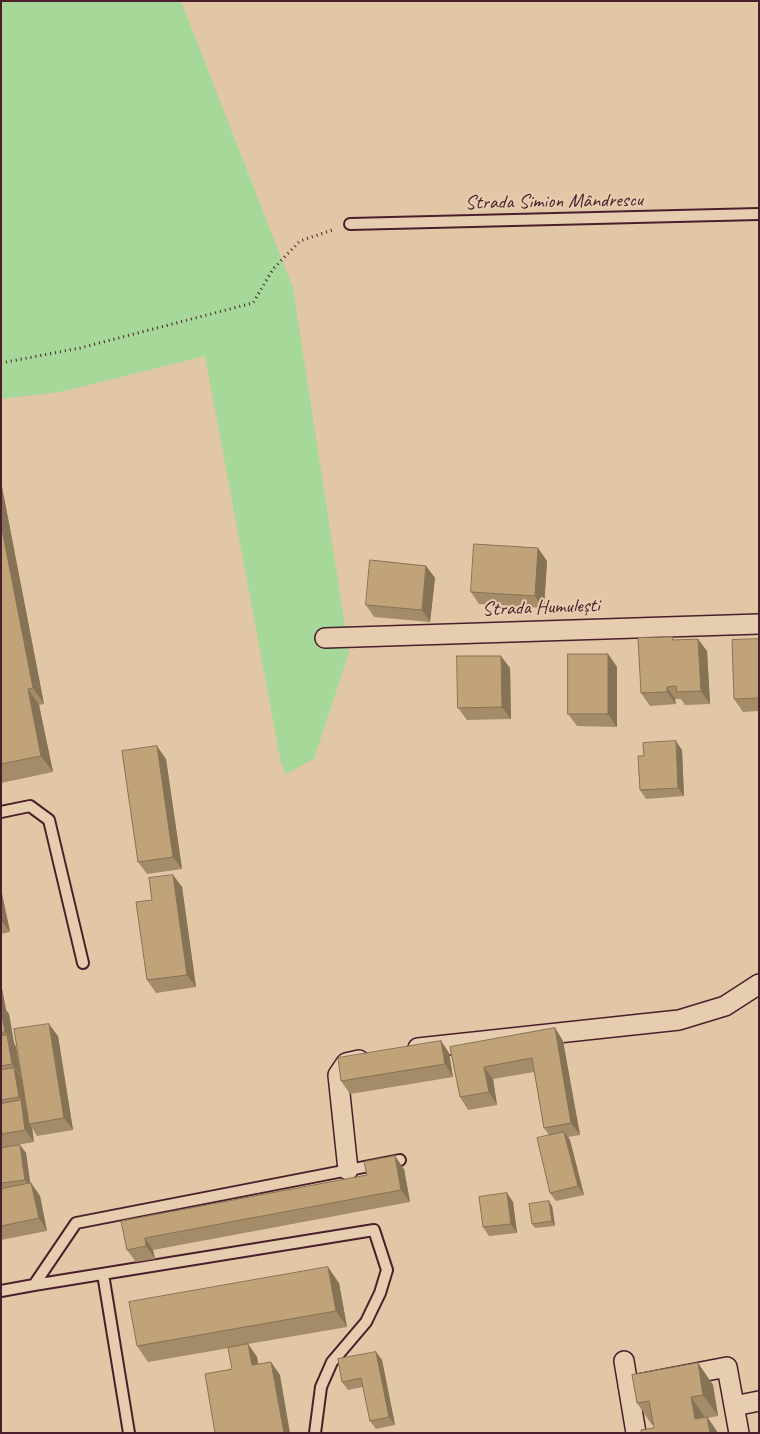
<!DOCTYPE html>
<html>
<head>
<meta charset="utf-8">
<style>
	body { margin:0 }
	#map { position:relative; width:760px; height:1434px; overflow:hidden; background:#e1c7a6; font-family:Caveat,sans-serif }
	canvas { display:block }
	.frame { position:absolute; inset:0; border:2px solid #4a1f2b; pointer-events:none }
</style>
</head>
<body>
<div id="map">
<canvas width="760" height="1434"></canvas>
<div class="frame"></div>
</div>
<script>
const context = document.querySelector('canvas').getContext('2d');
context.lineJoin = 'round';
function paint(path, color) { context.fillStyle = color; context.fill(path, 'evenodd'); }
function stroke(path, color, width, dash) { context.strokeStyle = color; context.lineWidth = width; context.lineCap = dash ? 'butt' : 'round'; context.setLineDash(dash || []); context.stroke(path); }
function drawText(font, color, halo, rows, align = 'center') {
  context.font = font + ' Caveat,sans-serif'; context.lineWidth = 4; context.setLineDash([]); context.textBaseline = 'middle'; context.strokeStyle = halo; context.fillStyle = color; for (const [text, x, y, turn = 0] of rows) {
    context.save(); context.translate(x, y); context.rotate((+turn || 0) * Math.PI / 180); context.textAlign = isNaN(turn) ? turn : align; if (halo) context.strokeText(text, 0, 0); context.fillText(text, 0, 0); context.restore();
  }
}
const green = new Path2D(`
	M 1,1 L 181,1 L 293,288 L 349,653 L 314,759 L 286,774 L 281,763 L 205,356 L 60,392 L 1,399 Z`);
const path = new Path2D(`
	M 1,363 L 80,348 L 253,303 L 273,269 L 300,241 L 335,229`);
const lane = new Path2D(`
	M 350,224 L 759,214
	M 1,812 L 30,806 L 49,820 L 83,963
	M 103,1274 L 129,1433
	M 34,1285 L 374,1230 L 387,1270 L 380,1293 L 366,1322 L 332,1362 L 321,1387 L 315,1433
	M 1,1291 L 34,1285 L 76,1223 L 400,1160`);
const street = new Path2D(`
	M 325,638 L 759,624
	M 418,1048 L 679,1020 L 725,1006 L 759,984
	M 348,1170 L 338,1075 L 346,1063 L 359,1060
	M 624,1361 L 636,1433
	M 628,1386 L 727,1367 L 739,1433
	M 734,1406 L 759,1401`);
const wall = new Path2D(`
	M 1,482 L 44,704 L 39,705 L 53,772 L 1,783 Z
	M 538,548 L 547,561 L 544,608 L 479,604 L 471,592 Z
	M 426,566 L 435,578 L 430,622 L 374,617 L 366,605 Z
	M 672,637 L 674,640 L 707,651 L 710,704 L 685,705 L 681,699 L 675,699 L 676,704 L 650,706 L 641,693 Z
	M 759,639 L 759,711 L 743,712 L 734,699 Z
	M 608,654 L 617,667 L 617,727 L 577,726 L 568,714 Z
	M 510,668 L 511,719 L 467,720 L 458,708 Z
	M 682,750 L 684,796 L 646,799 L 640,790 L 644,756 Z
	M 166,759 L 182,869 L 147,874 L 138,862 Z
	M 173,875 L 182,887 L 196,987 L 156,993 L 147,980 L 152,900 Z
	M 1,889 L 10,932 L 1,934 Z
	M 1,983 L 6,1010 L 9,1014 L 14,1043 L 16,1047 L 21,1076 L 20,1077 L 22,1078 L 58,1036 L 73,1130 L 37,1136 L 32,1128 L 34,1142 L 5,1147 L 20,1145 L 26,1153 L 30,1183 L 31,1183 L 40,1196 L 47,1231 L 1,1240 Z
	M 555,1028 L 563,1041 L 580,1135 L 568,1137 L 570,1140 L 584,1195 L 556,1201 L 550,1193 L 549,1135 L 544,1128 L 534,1072 L 493,1079 L 497,1105 L 468,1110 L 460,1097 L 450,1047 Z
	M 441,1041 L 449,1053 L 453,1077 L 350,1094 L 341,1081 Z
	M 404,1169 L 410,1202 L 153,1250 L 155,1259 L 136,1262 L 127,1250 L 121,1221 Z
	M 507,1193 L 513,1202 L 517,1233 L 489,1236 L 483,1227 Z
	M 552,1206 L 555,1226 L 535,1228 L 532,1224 Z
	M 339,1283 L 347,1327 L 248,1344 L 257,1357 L 258,1364 L 280,1375 L 232,1369 L 235,1347 L 148,1362 L 137,1346 Z
	M 376,1352 L 382,1360 L 395,1425 L 376,1429 L 370,1421 L 363,1387 L 348,1390 L 342,1382 Z
	M 698,1363 L 713,1385 L 718,1416 L 708,1418 L 718,1433 L 654,1428 L 654,1424 L 652,1425 L 637,1403 Z`);
const shadedWall = new Path2D(`
	M 1,482 L 44,704 L 33,688 L 1,524 Z
	M 538,548 L 547,561 L 544,608 L 535,596 Z
	M 426,566 L 435,578 L 430,622 L 422,610 Z
	M 698,639 L 707,651 L 710,704 L 701,691 Z
	M 608,654 L 617,667 L 617,727 L 608,714 Z
	M 501,656 L 510,668 L 511,719 L 502,707 Z
	M 667,687 L 675,699 L 676,704 L 667,692 Z
	M 28,689 L 39,705 L 53,772 L 41,756 Z
	M 676,741 L 682,750 L 684,796 L 678,788 Z
	M 157,746 L 166,759 L 182,869 L 173,857 Z
	M 173,875 L 182,887 L 196,987 L 187,975 Z
	M 1,889 L 10,932 L 1,920 Z
	M 1,983 L 6,1010 L 9,1014 L 14,1043 L 16,1047 L 21,1076 L 12,1064 L 8,1035 L 5,1032 L 1,1009 Z
	M 49,1024 L 58,1036 L 73,1130 L 64,1118 Z
	M 555,1028 L 563,1041 L 580,1135 L 571,1123 Z
	M 441,1041 L 449,1053 L 453,1077 L 445,1064 Z
	M 484,1067 L 493,1079 L 497,1105 L 489,1092 Z
	M 14,1068 L 23,1080 L 28,1110 L 19,1097 Z
	M 21,1100 L 29,1113 L 29,1124 L 32,1128 L 34,1142 L 25,1130 Z
	M 564,1132 L 570,1140 L 584,1195 L 578,1186 Z
	M 20,1145 L 26,1153 L 31,1188 L 25,1180 Z
	M 395,1156 L 404,1169 L 410,1202 L 401,1190 Z
	M 31,1183 L 40,1196 L 47,1231 L 39,1218 Z
	M 507,1193 L 513,1202 L 517,1233 L 511,1224 Z
	M 549,1201 L 552,1206 L 555,1226 L 552,1221 Z
	M 145,1238 L 153,1250 L 155,1259 L 146,1246 Z
	M 328,1267 L 339,1283 L 347,1327 L 336,1311 Z
	M 248,1344 L 257,1357 L 261,1378 L 252,1365 Z
	M 376,1352 L 382,1360 L 395,1425 L 389,1417 Z
	M 271,1362 L 280,1375 L 290,1433 L 284,1433 Z
	M 698,1363 L 713,1385 L 718,1416 L 703,1395 Z
	M 691,1397 L 706,1419 L 695,1419 Z
	M 707,1417 L 718,1433 L 710,1433 Z`);
const building = new Path2D(`
	M 1,524 L 33,688 L 28,689 L 41,756 L 1,764 Z
	M 474,544 L 538,548 L 535,596 L 471,592 Z
	M 370,560 L 426,566 L 422,610 L 366,605 Z
	M 672,637 L 673,640 L 698,639 L 701,691 L 677,692 L 676,686 L 667,687 L 667,692 L 641,693 L 638,638 Z
	M 759,639 L 759,698 L 734,699 L 732,640 Z
	M 568,654 L 608,654 L 608,714 L 568,714 Z
	M 457,656 L 501,656 L 502,707 L 458,708 Z
	M 676,741 L 678,788 L 640,790 L 638,756 L 644,756 L 643,743 Z
	M 157,746 L 173,857 L 138,862 L 122,751 Z
	M 173,875 L 187,975 L 147,980 L 136,902 L 152,900 L 149,878 Z
	M 1,1009 L 5,1032 L 1,1032 Z
	M 49,1024 L 64,1118 L 29,1124 L 14,1029 Z
	M 555,1028 L 571,1123 L 544,1128 L 532,1058 L 484,1067 L 489,1092 L 460,1097 L 450,1047 Z
	M 7,1035 L 12,1064 L 1,1066 L 1,1036 Z
	M 441,1041 L 445,1064 L 341,1081 L 338,1058 Z
	M 14,1068 L 19,1097 L 1,1100 L 1,1070 Z
	M 21,1100 L 25,1130 L 1,1134 L 1,1104 Z
	M 564,1132 L 578,1186 L 550,1193 L 537,1138 Z
	M 20,1145 L 25,1180 L 1,1183 L 1,1148 Z
	M 395,1156 L 401,1190 L 145,1238 L 146,1246 L 127,1250 L 121,1221 L 367,1175 L 364,1162 Z
	M 31,1183 L 39,1218 L 1,1226 L 1,1189 Z
	M 507,1193 L 511,1224 L 483,1227 L 479,1197 Z
	M 549,1201 L 552,1221 L 532,1224 L 529,1204 Z
	M 328,1267 L 336,1311 L 137,1346 L 129,1302 Z
	M 248,1344 L 252,1365 L 271,1362 L 284,1433 L 215,1433 L 205,1374 L 232,1369 L 228,1348 Z
	M 376,1352 L 389,1417 L 370,1421 L 361,1378 L 342,1382 L 338,1359 Z
	M 698,1363 L 703,1395 L 691,1397 L 695,1419 L 707,1417 L 710,1433 L 641,1433 L 641,1430 L 654,1428 L 649,1401 L 637,1403 L 632,1375 Z`);
const streetNames = [
	["Strada Simion Mândrescu",554,202,-1],
	["Strada Humulești",541,608,-2]
];
paint(green, '#a6d899');
stroke(lane, '#4a1f2b', 14);
stroke(street, '#4a1f2b', 22);
stroke(path, '#4a1f2b', 3, [1, 4]);
stroke(lane, '#e7cdaf', 10);
stroke(street, '#e7cdaf', 19);
paint(wall, '#a58c68');
paint(shadedWall, '#867255');
paint(building, '#c0a379');
stroke(building, '#867255', 1);
drawText('20px', '#4a1f2b', '#e7cdaf', streetNames);
</script>
</body>
</html>
